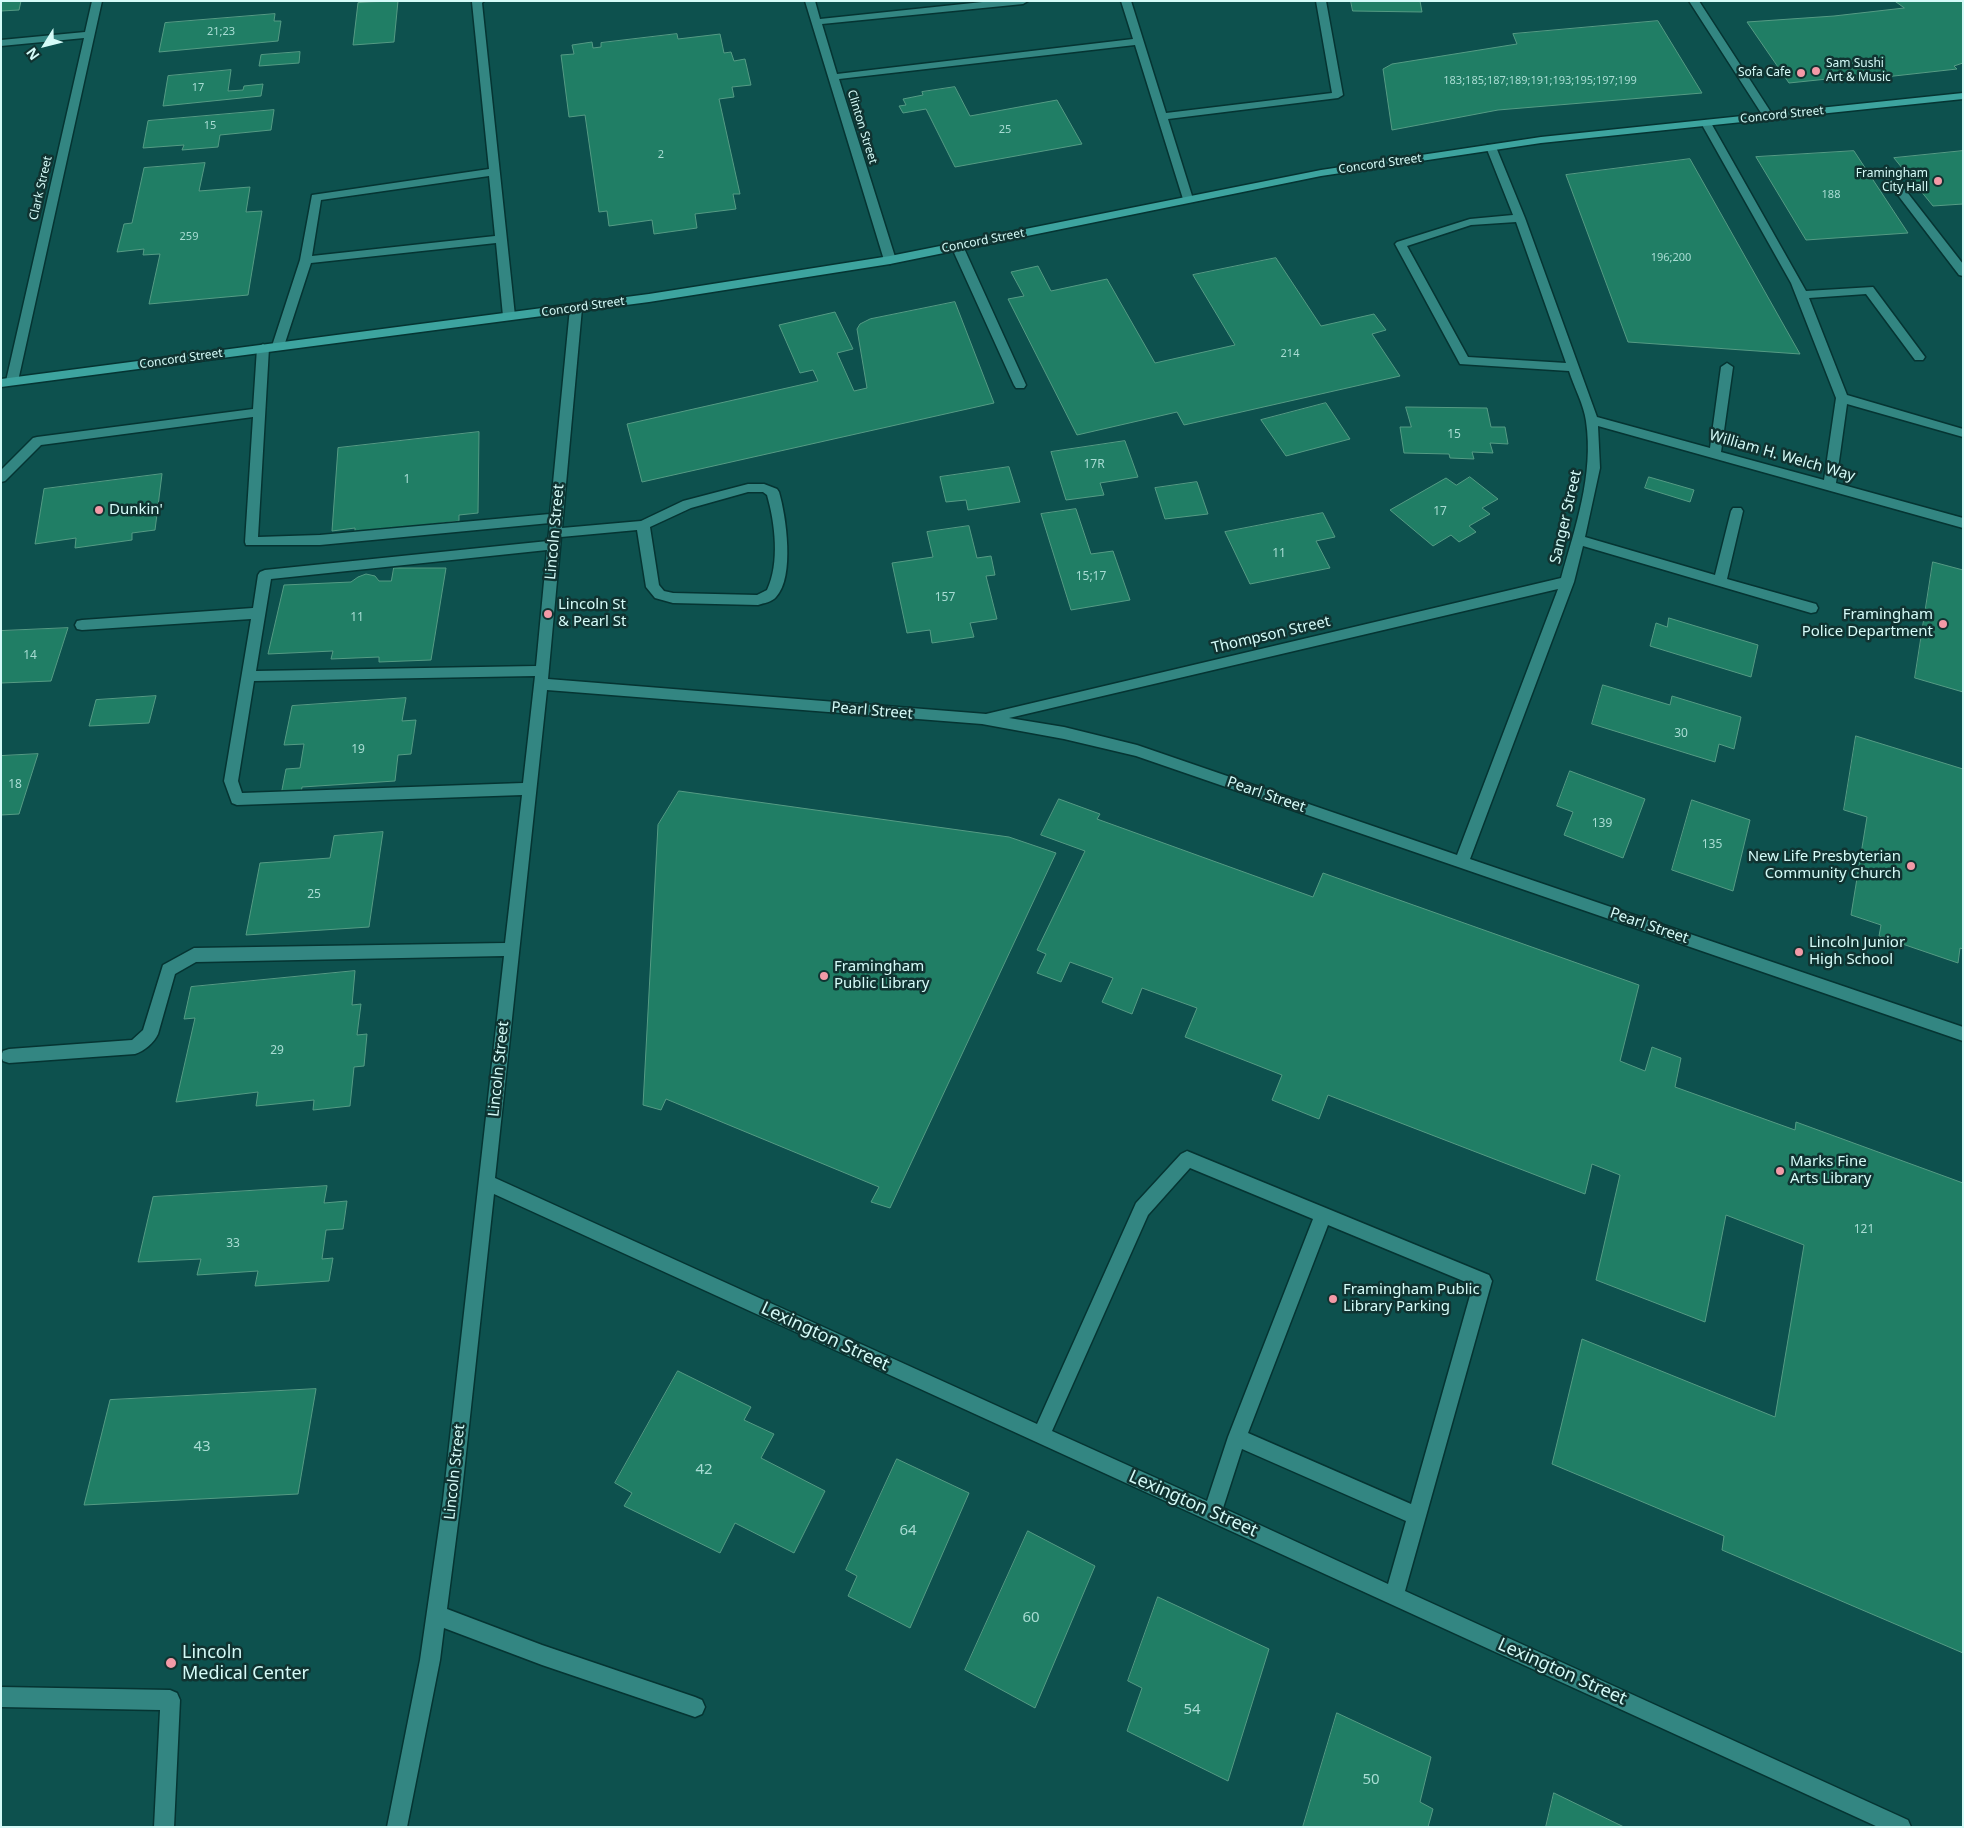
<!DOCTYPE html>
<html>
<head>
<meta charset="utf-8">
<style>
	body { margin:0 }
	#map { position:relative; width:1964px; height:1828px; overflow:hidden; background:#0d514e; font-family:"Noto Sans",sans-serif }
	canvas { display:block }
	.frame { position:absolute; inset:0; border:2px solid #d5fbf8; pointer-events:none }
	.north { position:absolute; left:20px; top:20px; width:50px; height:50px; -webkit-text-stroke:4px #103331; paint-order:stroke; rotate:234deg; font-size:14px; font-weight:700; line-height:20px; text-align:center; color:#d5fbf8 }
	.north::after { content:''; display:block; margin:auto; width:18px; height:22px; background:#d5fbf8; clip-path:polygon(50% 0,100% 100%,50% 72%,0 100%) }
</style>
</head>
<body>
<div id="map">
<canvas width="1964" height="1828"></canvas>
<div class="frame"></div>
<div class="north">N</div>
</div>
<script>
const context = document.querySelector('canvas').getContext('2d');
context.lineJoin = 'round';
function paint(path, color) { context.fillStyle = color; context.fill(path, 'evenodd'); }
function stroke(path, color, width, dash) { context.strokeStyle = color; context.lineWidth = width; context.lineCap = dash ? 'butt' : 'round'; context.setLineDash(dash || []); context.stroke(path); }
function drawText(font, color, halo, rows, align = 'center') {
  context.font = font + ' "Noto Sans",sans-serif'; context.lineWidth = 5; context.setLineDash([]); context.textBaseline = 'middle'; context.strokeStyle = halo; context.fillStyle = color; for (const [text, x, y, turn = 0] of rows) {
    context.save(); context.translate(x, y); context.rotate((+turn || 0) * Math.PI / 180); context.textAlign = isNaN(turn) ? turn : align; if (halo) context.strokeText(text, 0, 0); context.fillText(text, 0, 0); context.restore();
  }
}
const building = new Path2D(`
	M 1,1 L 21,1 L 19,10 L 1,11 Z
	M 398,1 L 394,42 L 353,45 L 358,3 Z
	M 1351,1 L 1420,1 L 1422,12 L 1353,11 Z
	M 1895,1 L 1963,1 L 1963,63 L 1954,66 L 1957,69 L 1858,80 L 1856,76 L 1789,83 L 1747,22 L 1834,16 L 1904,8 Z
	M 275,14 L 274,21 L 281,21 L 278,41 L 159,52 L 165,23 Z
	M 1658,21 L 1702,93 L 1498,110 L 1392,130 L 1383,69 L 1392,64 L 1517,44 L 1513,34 Z
	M 677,34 L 678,39 L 720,34 L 724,53 L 731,52 L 734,61 L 745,59 L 751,85 L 732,87 L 734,97 L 719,99 L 740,194 L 733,194 L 736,209 L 695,214 L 697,228 L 654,234 L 652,220 L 609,226 L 607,211 L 599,212 L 585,115 L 569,117 L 561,55 L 574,54 L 572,45 L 592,42 L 593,48 L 601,47 L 601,43 Z
	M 300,52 L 299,63 L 259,66 L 261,55 Z
	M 231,70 L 228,91 L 243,90 L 244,86 L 263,84 L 261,96 L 163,106 L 168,76 Z
	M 955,87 L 970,116 L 1057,100 L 1082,144 L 955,167 L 926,109 L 903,113 L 899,106 L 906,105 L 903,99 L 923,95 L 922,92 Z
	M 274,110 L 271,130 L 220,135 L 218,147 L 182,150 L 184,145 L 143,148 L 148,121 Z
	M 1854,151 L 1908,233 L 1806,240 L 1756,157 Z
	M 1963,151 L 1963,204 L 1933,206 L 1894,158 Z
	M 1690,159 L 1800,354 L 1628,342 L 1566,175 Z
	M 205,163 L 199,191 L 250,187 L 246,212 L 262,211 L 248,295 L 149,304 L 160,254 L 143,255 L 144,249 L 117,252 L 124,224 L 132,223 L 144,168 Z
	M 1276,258 L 1321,326 L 1374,314 L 1386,330 L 1372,334 L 1400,376 L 1184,425 L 1177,412 L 1077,435 L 1008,299 L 1024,296 L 1011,272 L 1038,266 L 1051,291 L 1107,279 L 1155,363 L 1235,345 L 1193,275 Z
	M 955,302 L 994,403 L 642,482 L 627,424 L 818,381 L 813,370 L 800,373 L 779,325 L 835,312 L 853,349 L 837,353 L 854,391 L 867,388 L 857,329 L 860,324 L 870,319 Z
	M 1326,403 L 1350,439 L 1286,456 L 1261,420 Z
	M 1406,407 L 1487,408 L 1491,427 L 1505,427 L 1508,444 L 1490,443 L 1493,453 L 1472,452 L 1474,459 L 1450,458 L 1449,454 L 1404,453 L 1400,427 L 1411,427 Z
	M 479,432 L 478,513 L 459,515 L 459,521 L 355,534 L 355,528 L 332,531 L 338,448 Z
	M 1125,441 L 1138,477 L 1100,483 L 1104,495 L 1066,500 L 1051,452 Z
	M 1009,467 L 1020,502 L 968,510 L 966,500 L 946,502 L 940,477 Z
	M 162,474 L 155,530 L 132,533 L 132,540 L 75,548 L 76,538 L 35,544 L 44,489 Z
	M 1470,477 L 1498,499 L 1482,508 L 1490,514 L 1469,526 L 1476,532 L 1459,542 L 1451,535 L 1433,546 L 1390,510 L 1446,478 L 1456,485 Z
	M 1649,477 L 1694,490 L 1690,502 L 1645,488 Z
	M 1197,482 L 1208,514 L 1165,519 L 1155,488 Z
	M 1076,509 L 1091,554 L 1113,551 L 1130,600 L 1071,610 L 1041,514 Z
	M 1323,513 L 1335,537 L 1316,541 L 1330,568 L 1250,584 L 1225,532 Z
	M 969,526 L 977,558 L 991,556 L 995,575 L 986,576 L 997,619 L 970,623 L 974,637 L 932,643 L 930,630 L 907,633 L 892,563 L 933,557 L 927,532 Z
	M 1933,562 L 1963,570 L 1963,692 L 1915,678 Z
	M 394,568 L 446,568 L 431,660 L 379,662 L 379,657 L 331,659 L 333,651 L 268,654 L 284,585 L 351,582 L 358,577 L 366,574 L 375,576 L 379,581 L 391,581 Z
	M 1669,618 L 1758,645 L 1751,677 L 1650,646 L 1656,623 L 1667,627 Z
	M 68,628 L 51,681 L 1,683 L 1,631 Z
	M 1603,685 L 1670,705 L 1672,696 L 1741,717 L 1734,749 L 1719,744 L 1715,762 L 1592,724 Z
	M 156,696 L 149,723 L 89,726 L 96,700 Z
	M 406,698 L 402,721 L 416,720 L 411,754 L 398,755 L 395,781 L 302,787 L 301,794 L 281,795 L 286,769 L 300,768 L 304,744 L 284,745 L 292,706 Z
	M 1856,736 L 1963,769 L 1963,949 L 1960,948 L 1958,963 L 1879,936 L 1881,925 L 1851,915 L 1867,817 L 1844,810 Z
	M 38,754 L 19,814 L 1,815 L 1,756 Z
	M 1570,771 L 1645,799 L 1623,858 L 1564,835 L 1573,812 L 1557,806 Z
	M 679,791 L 1009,837 L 1056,853 L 890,1208 L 871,1202 L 879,1187 L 666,1099 L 661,1110 L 643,1105 L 658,825 Z
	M 1059,799 L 1100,814 L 1097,819 L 1313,897 L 1323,873 L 1639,985 L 1620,1061 L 1645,1071 L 1652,1047 L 1681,1058 L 1675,1087 L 1795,1130 L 1796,1122 L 1963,1183 L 1963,1653 L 1722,1550 L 1724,1536 L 1552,1464 L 1582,1339 L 1775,1417 L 1804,1245 L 1726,1215 L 1705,1322 L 1596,1280 L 1620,1175 L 1592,1164 L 1585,1194 L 1328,1095 L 1319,1119 L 1272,1100 L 1282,1075 L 1185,1037 L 1197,1008 L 1142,988 L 1132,1014 L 1102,1002 L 1113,978 L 1070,962 L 1061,982 L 1037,973 L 1046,954 L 1037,950 L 1085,851 L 1041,835 Z
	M 1692,800 L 1750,820 L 1733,891 L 1672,870 Z
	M 383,832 L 369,927 L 246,935 L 260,863 L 330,858 L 334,836 Z
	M 355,971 L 352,1005 L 361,1004 L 357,1035 L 367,1034 L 364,1066 L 354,1067 L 350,1106 L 313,1110 L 314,1100 L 256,1106 L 258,1092 L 176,1102 L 195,1018 L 184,1019 L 191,987 Z
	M 327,1186 L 324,1203 L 347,1201 L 343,1229 L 326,1230 L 322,1259 L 333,1258 L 329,1281 L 255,1286 L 258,1271 L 197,1275 L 201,1259 L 138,1262 L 153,1197 Z
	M 678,1371 L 751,1407 L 744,1420 L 774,1434 L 761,1458 L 825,1491 L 794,1553 L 735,1523 L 720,1553 L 624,1506 L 632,1493 L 615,1483 Z
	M 316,1389 L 298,1494 L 84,1505 L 110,1400 Z
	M 897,1459 L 969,1493 L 910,1628 L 848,1596 L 857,1576 L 846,1570 Z
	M 1028,1531 L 1095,1566 L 1035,1708 L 965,1670 Z
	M 1158,1597 L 1269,1649 L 1228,1781 L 1127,1731 L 1142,1688 L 1128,1681 Z
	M 1337,1713 L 1431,1757 L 1420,1802 L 1433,1809 L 1428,1827 L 1303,1827 Z
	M 1554,1793 L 1624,1827 L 1546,1827 Z`);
const minor = new Path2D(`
	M 92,1 L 102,1 L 18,381 L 12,385 L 6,381 L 84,38 L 1,46 L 1,40 L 85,32 Z
	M 484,1 L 482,3 L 515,316 L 509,320 L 503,316 L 496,243 L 311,263 L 284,346 L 282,349 L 274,349 L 272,346 L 300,260 L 312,195 L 489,169 L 472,2 ZM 489,176 L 495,236 L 312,256 L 321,200 Z
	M 805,1 L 815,1 L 820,19 L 992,1 L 1028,1 L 1023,4 L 822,24 L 837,74 L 1133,39 L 1121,1 L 1131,1 L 1166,113 L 1332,93 L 1316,1 L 1326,1 L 1343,95 L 1338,98 L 1168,119 L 1193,199 L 1188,202 L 1183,199 L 1135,45 L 839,79 L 896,260 L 890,264 L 884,260 Z
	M 1689,1 L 1699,1 L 1774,117 L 1773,119 L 1765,119 Z
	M 1706,120 L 1711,123 L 1806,291 L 1873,287 L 1925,357 L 1923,360 L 1915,360 L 1866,294 L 1809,298 L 1847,395 L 1963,429 L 1963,437 L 1847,404 L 1836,483 L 1963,518 L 1963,528 L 1598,426 L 1600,468 L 1585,537 L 1715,575 L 1731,511 L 1733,508 L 1741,508 L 1743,511 L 1727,579 L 1816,604 L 1818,608 L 1816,612 L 1811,613 L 1583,546 L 1574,582 L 1470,859 L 1963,1027 L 1963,1041 L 1136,756 L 1064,739 L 982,724 L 547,690 L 495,1178 L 1037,1424 L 1136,1203 L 1181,1154 L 1187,1151 L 1489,1275 L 1492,1281 L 1405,1591 L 1908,1820 L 1911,1827 L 1878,1827 L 494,1194 L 461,1500 L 447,1609 L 542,1645 L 695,1697 L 702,1700 L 705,1707 L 702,1714 L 695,1717 L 542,1665 L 444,1628 L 440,1660 L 407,1827 L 387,1827 L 420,1660 L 443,1500 L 504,956 L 196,962 L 175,974 L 158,1034 C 154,1043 144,1051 135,1054 L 9,1063 L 3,1061 L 1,1056 L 3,1051 L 9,1049 L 132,1040 L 143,1030 L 163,965 L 194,948 L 505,943 L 522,795 L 237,805 L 232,803 L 224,781 L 251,619 L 82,630 L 77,629 L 75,625 L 77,621 L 82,620 L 253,608 L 258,575 L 260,572 L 265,570 L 548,541 L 550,523 L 320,545 L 246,545 L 245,542 L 253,417 L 41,445 L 5,481 L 1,482 L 1,470 L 33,438 L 37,437 L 253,409 L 257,348 L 263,344 L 269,348 L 258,537 L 320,535 L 550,514 L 570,308 L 576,304 L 582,308 L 562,528 L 641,521 L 683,501 L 748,484 L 764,484 L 777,489 L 779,492 C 786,516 795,577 776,597 C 772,602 764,603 758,605 L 673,603 L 655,598 L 646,587 L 637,530 L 561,537 L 548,679 L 986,714 L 1561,578 C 1575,528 1594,475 1586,421 C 1584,405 1574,387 1569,371 L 1460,364 L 1395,244 L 1397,242 L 1470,219 L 1513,215 L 1486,147 L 1487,145 L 1495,145 L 1496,147 L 1525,218 L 1597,417 L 1710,448 L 1721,367 L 1727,363 L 1733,367 L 1721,452 L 1824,480 L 1836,398 L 1791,283 L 1701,123 ZM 1516,222 L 1566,363 L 1468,357 L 1407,246 L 1471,225 ZM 748,492 L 763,492 L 767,495 C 775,523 780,563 767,590 L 757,595 L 673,593 L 664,591 L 659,585 L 650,527 L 691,508 ZM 547,550 L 536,666 L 256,671 L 271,579 ZM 1558,589 L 1457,855 L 1137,745 L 1064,727 L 1009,718 ZM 535,676 L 523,783 L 242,793 L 238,781 L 254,681 ZM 1190,1168 L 1313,1219 L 1228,1437 L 1207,1501 L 1052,1431 L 1148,1215 ZM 1328,1225 L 1473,1285 L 1411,1504 L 1248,1433 ZM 1242,1449 L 1406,1521 L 1388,1584 L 1223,1508 Z
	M 1885,168 L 1889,169 L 1963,264 L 1963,276 L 1959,275 L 1881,173 L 1880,171 Z
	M 957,242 L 963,246 L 1026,385 L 1024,388 L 1016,388 L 1014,385 L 951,246 Z
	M 1,1687 L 170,1690 L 177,1693 L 180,1700 L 174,1827 L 154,1827 L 160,1710 L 1,1707 Z`);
const major = new Path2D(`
	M 1963,93 L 1963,99 L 1541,143 L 1321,176 L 890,264 L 649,302 L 1,387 L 1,379 L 649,294 L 890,256 L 1321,170 L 1541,137 Z`);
const markers = [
	[1816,71,5,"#f39aa7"],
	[1801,73,5,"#f39aa7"],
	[1938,181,5,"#f39aa7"],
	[99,510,5,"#f39aa7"],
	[548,614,5,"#f39aa7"],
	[1943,624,5,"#f39aa7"],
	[1911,866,5,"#f39aa7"],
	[1799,952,5,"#f39aa7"],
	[824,976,5,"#f39aa7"],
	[1780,1171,5,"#f39aa7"],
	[1333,1299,5,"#f39aa7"],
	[171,1663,6,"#f39aa7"]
];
const farNumbernames = [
	["21;23",221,32],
	["183;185;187;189;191;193;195;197;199",1540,81],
	["17",198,88],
	["15",210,126],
	["25",1005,130],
	["2",661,155],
	["188",1831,195],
	["259",189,237],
	["196;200",1671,258],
	["214",1290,354]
];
const farPoinames = [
	["Sam Sushi",1826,64,"left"],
	["Art & Music",1826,78,"left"],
	["Sofa Cafe",1791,73],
	["Framingham",1928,174],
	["City Hall",1928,188]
];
const farStreetnames = [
	["Concord Street",1782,115,-6],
	["Clinton Street",862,127,73],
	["Concord Street",1380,164,-8],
	["Clark Street",41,188,-77],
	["Concord Street",983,241,-11],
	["Concord Street",583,307,-8],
	["Concord Street",181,359,-8]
];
const numberNames = [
	["15",1454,435],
	["17R",1094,465],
	["1",407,480],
	["17",1440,512],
	["11",1279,554],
	["15;17",1091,577],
	["157",945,598],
	["11",357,618],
	["14",30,656],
	["30",1681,734],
	["19",358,750],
	["18",15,785],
	["139",1602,824],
	["135",1712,845],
	["25",314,895],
	["29",277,1051],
	["121",1864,1230],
	["33",233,1244]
];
const streetNames = [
	["William H. Welch Way",1782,456,16],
	["Sanger Street",1566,517,-77],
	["Lincoln Street",555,532,-85],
	["Thompson Street",1271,635,-13],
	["Pearl Street",872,711,5],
	["Pearl Street",1266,795,19],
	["Pearl Street",1649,926,19],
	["Lincoln Street",499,1069,-84],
	["Lincoln Street",455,1472,-84]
];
const poiNames = [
	["Dunkin'",109,510],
	["Lincoln St",558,605],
	["& Pearl St",558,622],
	["Framingham",1933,615,"right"],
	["Police Department",1933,632,"right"],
	["New Life Presbyterian",1901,857,"right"],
	["Community Church",1901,874,"right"],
	["Lincoln Junior",1809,943],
	["High School",1809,960],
	["Framingham",834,967],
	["Public Library",834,984],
	["Marks Fine",1790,1162],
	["Arts Library",1790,1179],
	["Framingham Public",1343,1290],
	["Library Parking",1343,1307]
];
const nearNumbernames = [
	["43",202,1447],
	["42",704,1470],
	["64",908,1531],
	["60",1031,1618],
	["54",1192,1710],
	["50",1371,1780]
];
const nearStreetnames = [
	["Lexington Street",825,1337,25],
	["Lexington Street",1193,1504,24],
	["Lexington Street",1562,1672,24]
];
const nearPoinames = [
	["Lincoln",182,1653],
	["Medical Center",182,1674]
];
paint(building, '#207e65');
stroke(building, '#559b84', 1);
stroke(minor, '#053432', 3);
stroke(major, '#053432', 3);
paint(minor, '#338682');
paint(major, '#3da49f');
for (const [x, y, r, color] of markers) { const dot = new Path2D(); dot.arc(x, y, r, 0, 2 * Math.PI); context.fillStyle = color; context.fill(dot); stroke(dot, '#103331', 2); }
drawText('11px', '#a8dcd3', null, farNumbernames);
drawText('12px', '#d5fbf8', '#103331', farPoinames, 'right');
drawText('12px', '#d5fbf8', '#103331', farStreetnames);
drawText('12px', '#a8dcd3', null, numberNames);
drawText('15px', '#d5fbf8', '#103331', streetNames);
drawText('15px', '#d5fbf8', '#103331', poiNames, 'left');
drawText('15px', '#a8dcd3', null, nearNumbernames);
drawText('18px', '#d5fbf8', '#103331', nearStreetnames);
drawText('18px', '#d5fbf8', '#103331', nearPoinames, 'left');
</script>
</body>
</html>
